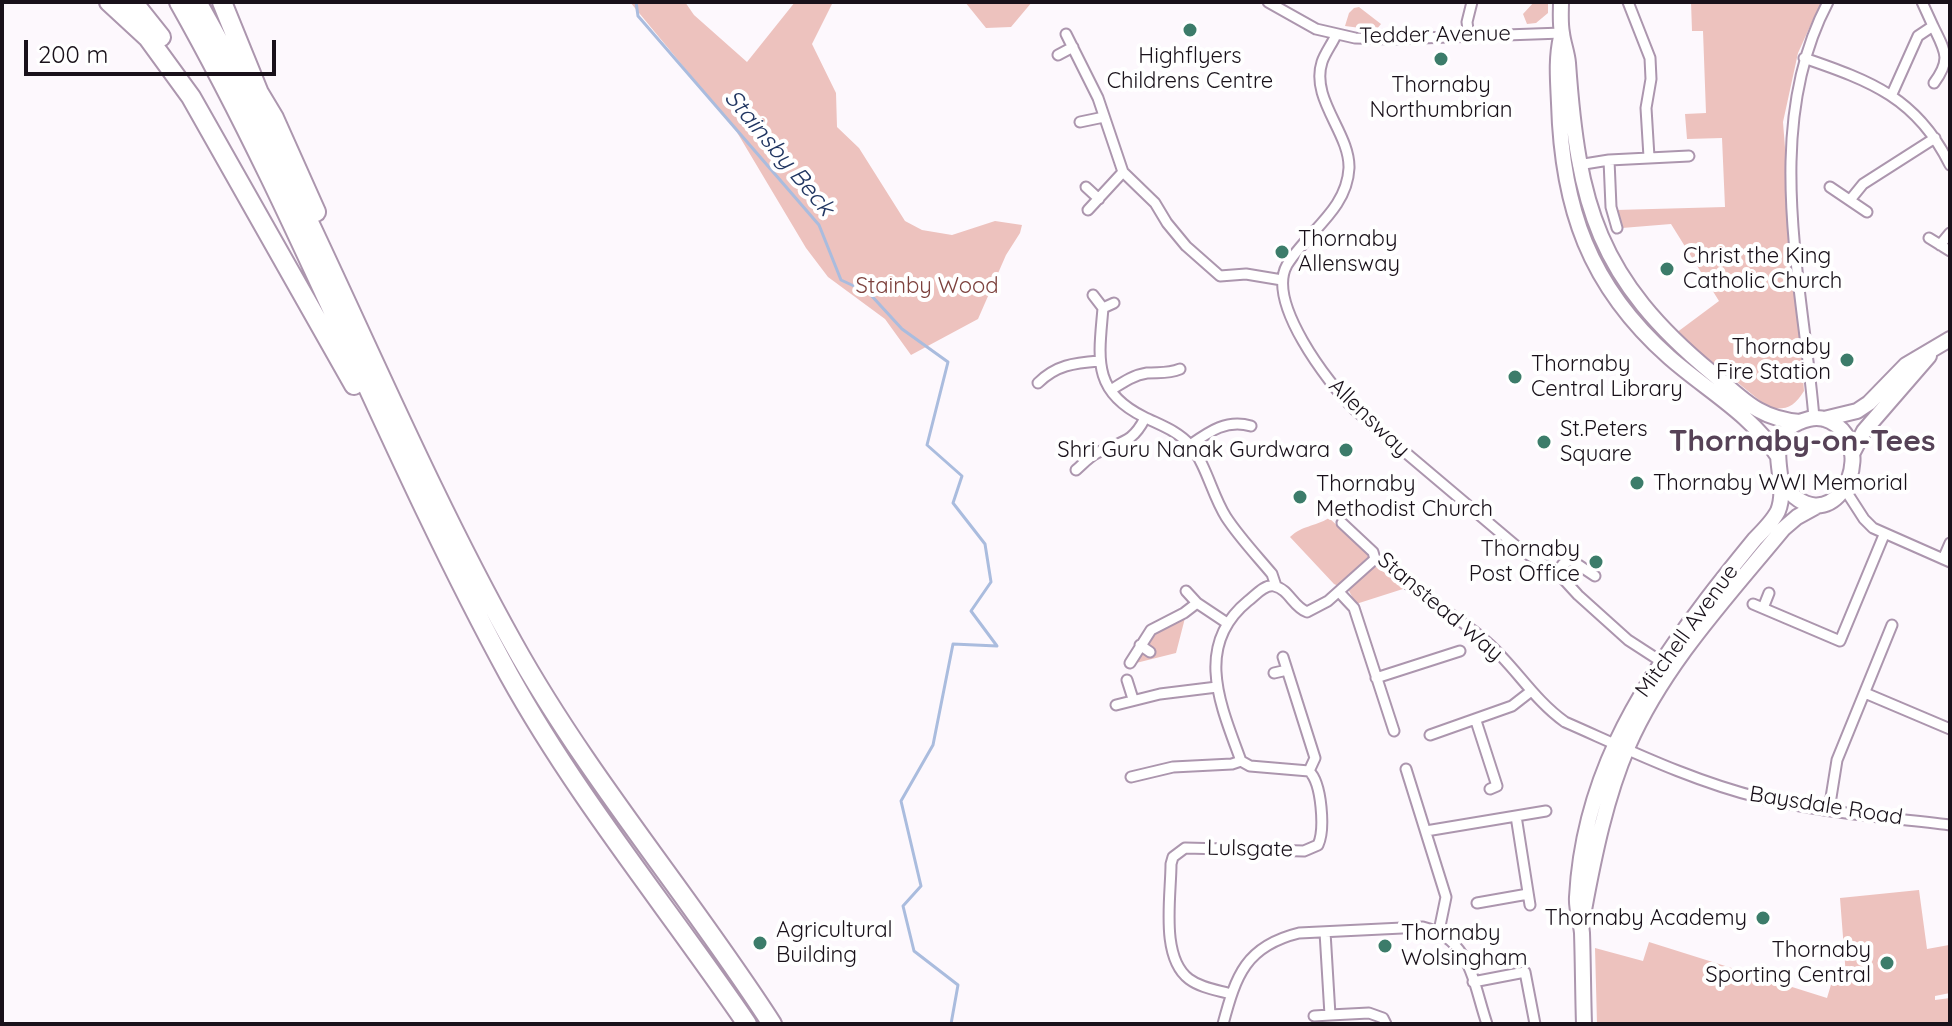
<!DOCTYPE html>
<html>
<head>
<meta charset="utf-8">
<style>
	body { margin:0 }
	#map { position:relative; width:1952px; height:1026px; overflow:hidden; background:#fdf8fd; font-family:Quicksand,sans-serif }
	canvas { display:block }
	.frame { position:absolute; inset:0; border:4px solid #19111a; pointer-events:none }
	.scale { position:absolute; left:24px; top:40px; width:252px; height:36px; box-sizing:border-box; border:4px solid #19111a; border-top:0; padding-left:10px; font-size:24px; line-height:28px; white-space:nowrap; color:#19111a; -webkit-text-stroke:6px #fff; paint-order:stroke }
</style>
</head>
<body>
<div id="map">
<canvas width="1952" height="1026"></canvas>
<div class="frame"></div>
<div class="scale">200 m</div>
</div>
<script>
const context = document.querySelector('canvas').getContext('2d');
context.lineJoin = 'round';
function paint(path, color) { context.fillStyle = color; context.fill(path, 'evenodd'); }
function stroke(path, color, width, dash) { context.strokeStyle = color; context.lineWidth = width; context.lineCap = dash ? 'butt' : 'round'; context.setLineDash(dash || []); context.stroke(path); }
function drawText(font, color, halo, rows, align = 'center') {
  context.font = font + ' Quicksand,sans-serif'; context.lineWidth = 8; context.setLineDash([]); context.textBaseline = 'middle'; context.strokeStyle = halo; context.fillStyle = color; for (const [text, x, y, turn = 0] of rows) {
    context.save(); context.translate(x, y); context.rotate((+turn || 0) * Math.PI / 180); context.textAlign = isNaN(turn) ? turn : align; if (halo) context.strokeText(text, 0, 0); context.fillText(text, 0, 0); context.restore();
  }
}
const green = new Path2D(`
	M 630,2 L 685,2 L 694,15 L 747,62 L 795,2 L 833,2 L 812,44 L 836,93 L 837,127 L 859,148 L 905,221 L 922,230 L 952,235 L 995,221 L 1022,225 L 1020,233 L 1006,255 L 978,319 L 911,355 L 885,319 L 828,277 L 806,248 L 735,129 Z
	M 965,2 L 1032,2 L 1011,27 L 986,28 Z
	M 1534,2 L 1548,2 L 1548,13 L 1536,23 L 1527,24 L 1523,14 Z
	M 1691,2 L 1821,2 L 1798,53 L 1783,122 L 1804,391 C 1794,407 1787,410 1769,408 L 1676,333 L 1719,301 L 1671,224 L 1622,228 L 1616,210 L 1725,207 L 1722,138 L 1687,139 L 1685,114 L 1706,113 L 1703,31 L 1692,31 Z
	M 1359,7 L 1381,24 L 1376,30 L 1345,26 L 1349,13 L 1354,8 Z
	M 1329,518 L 1364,550 L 1374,565 L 1406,588 L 1356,604 L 1349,591 L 1334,584 L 1290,537 C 1303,525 1314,527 1329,518 Z
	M 1182,618 L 1185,618 L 1176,653 L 1136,663 L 1135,660 L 1142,652 L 1149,654 L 1154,649 L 1147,642 L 1149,636 Z
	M 1919,890 L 1927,949 L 1949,945 L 1950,993 L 1935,996 L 1935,1000 L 1950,998 L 1950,1024 L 1597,1024 L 1595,948 L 1643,961 L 1649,942 L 1827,998 L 1833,978 L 1846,976 L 1840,898 Z`);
const stream = new Path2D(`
	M 636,2 L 638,16 L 819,225 L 841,280 L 869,293 L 902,329 L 948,362 L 927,445 L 962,476 L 953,503 L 985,544 L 991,582 L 971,611 L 997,646 L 953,644 L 933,745 L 901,801 L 921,886 L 903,906 L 914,951 L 958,985 L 951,1024`);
const street = new Path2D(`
	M 1268,2 L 1316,29 L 1355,38 L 1393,39 L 1562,33
	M 1628,2 L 1650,58 L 1651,79 L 1646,108 L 1649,157
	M 1933,26 C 1945,51 1952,59 1934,83
	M 1066,34 L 1098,98 L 1123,172 L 1155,203 L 1167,223 L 1186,246 L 1220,276 L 1246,274 L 1282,280
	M 1336,35 C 1332,44 1325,53 1322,62 C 1310,99 1350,133 1349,168 C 1347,210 1307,232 1287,265 C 1266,302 1328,383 1354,409 L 1522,551 L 1557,572 L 1578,595 L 1628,640 L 1665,664
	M 1469,37 L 1467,22 L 1472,2
	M 1058,55 L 1073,47
	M 1804,58 C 1871,81 1917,98 1950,165
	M 1892,94 L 1918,36 L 1933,26 L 1922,2
	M 1080,122 L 1104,117
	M 1609,160 L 1611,207 L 1617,228
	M 1578,165 L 1609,160 L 1689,156
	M 1086,187 L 1099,199
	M 1830,187 L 1867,212
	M 1850,200 L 1863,184 L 1935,138
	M 1088,210 L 1123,172
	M 1929,238 L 1950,251
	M 1940,245 L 1950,233
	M 1093,295 L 1103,308 L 1114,303
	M 1103,308 C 1099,357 1091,391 1144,417 C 1160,425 1178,431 1190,445 C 1207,466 1212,495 1226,517 C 1239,537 1257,556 1272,574 L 1276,586
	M 1038,383 C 1056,365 1074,363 1099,361
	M 1111,390 C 1122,383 1133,375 1147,373 C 1159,372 1168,374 1180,369
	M 1814,418 C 1803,283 1761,129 1828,2
	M 1190,445 C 1210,431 1227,419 1251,426
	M 1076,470 C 1083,464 1089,457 1097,453 C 1121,441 1132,444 1145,418
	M 1844,488 L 1864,519 L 1873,528 L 1950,562
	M 1342,523 L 1373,552 L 1375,559 C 1388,562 1394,573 1404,581 C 1431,603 1462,619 1488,643 C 1516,668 1534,700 1565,722 C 1629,750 1692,781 1761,798 C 1822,813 1887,817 1950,825
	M 1943,559 L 1950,543
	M 1557,572 L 1563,564 L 1571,560 L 1595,576
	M 1186,591 L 1197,603
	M 1339,592 L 1354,608 L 1394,731
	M 1753,604 L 1840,641 L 1884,535
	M 1763,608 L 1769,593
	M 1140,645 L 1150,652
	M 1130,663 L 1151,630 L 1184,613 L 1197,603 L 1227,623
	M 1274,673 L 1287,670
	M 1376,678 L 1460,651
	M 1127,680 L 1133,699
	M 1865,693 L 1950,729
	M 1116,705 L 1160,694 L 1217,687
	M 1476,721 L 1497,786 L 1490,789
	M 1430,735 L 1512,706 L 1530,692
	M 1241,761 C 1221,706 1193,646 1248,601 C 1255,596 1264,584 1274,586 C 1289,589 1293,607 1307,612 L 1328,601 L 1375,559
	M 1406,769 L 1446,897 L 1439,931
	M 1131,777 L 1173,767 L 1232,764 L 1241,761 L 1250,766 L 1309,771
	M 1829,810 L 1837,760 L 1892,625
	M 1516,816 L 1530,905
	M 1426,831 L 1546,811
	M 1477,903 L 1528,894
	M 1325,932 L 1330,1015 L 1369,1013 L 1383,1018 L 1386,1024
	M 1473,982 L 1525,972 L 1535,1024
	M 1231,994 C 1217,990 1201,988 1189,979 C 1160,957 1171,897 1171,864 L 1173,857 L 1185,848 L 1304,851 L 1318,845 C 1325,830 1322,783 1309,771 L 1315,758 L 1283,657
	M 1314,1016 L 1330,1015
	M 1223,1024 C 1236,975 1246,946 1299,933 L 1423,927 C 1471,939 1473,983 1487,1024`);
const secondary = new Path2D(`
	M 1561,2 C 1561,12 1560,23 1562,33 C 1563,43 1567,52 1568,63 C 1578,205 1598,279 1712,373 C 1742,398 1758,419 1800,422
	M 1561,37 C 1556,59 1558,80 1559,103 C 1562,208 1589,286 1669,357 C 1705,389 1751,414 1777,455
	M 1824,419 L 1857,411 L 1869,403 L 1906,365 L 1950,339
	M 1852,454 L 1864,431 L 1929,356
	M 1584,910 C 1594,856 1606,797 1628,746 C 1664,664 1727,597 1783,529 L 1797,517 L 1817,506
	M 1584,1024 C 1583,994 1583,963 1582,933 C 1581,921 1576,909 1577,897 C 1583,783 1635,694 1702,606 C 1719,583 1737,561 1755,539 C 1763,531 1773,521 1778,511 C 1792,476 1754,433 1809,419 C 1821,416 1833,421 1842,430 C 1874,465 1827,544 1782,483`);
const highway = new Path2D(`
	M 109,2 L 148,38 L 191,97 L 354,385
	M 133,2 L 161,37
	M 179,2 C 302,220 389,455 509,675 C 577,798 668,908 747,1024
	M 197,2 C 314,209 397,435 513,643 C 588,778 689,895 772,1024
	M 222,2 L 263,103
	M 259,93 L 274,118 L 316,212`);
const markers = [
	[1190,30,8,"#3c7c6a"],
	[1441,59,8,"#3c7c6a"],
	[1282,252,8,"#3c7c6a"],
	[1667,269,8,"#3c7c6a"],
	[1847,360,8,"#3c7c6a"],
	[1515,377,8,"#3c7c6a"],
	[1544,442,8,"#3c7c6a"],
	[1346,450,8,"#3c7c6a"],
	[1637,483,8,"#3c7c6a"],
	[1300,497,8,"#3c7c6a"],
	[1596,562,8,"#3c7c6a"],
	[1763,918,8,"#3c7c6a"],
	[760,943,8,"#3c7c6a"],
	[1385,946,8,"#3c7c6a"],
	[1887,963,8,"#3c7c6a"]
];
const streetNames = [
	["Tedder Avenue",1435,35,-1],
	["Allensway",1369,418,44],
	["Stanstead Way",1440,607,40],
	["Mitchell Avenue",1687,631,-54],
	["Baysdale Road",1826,806,9],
	["Lulsgate",1250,849,1]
];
const poiNames = [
	["Highflyers",1190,56,"center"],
	["Childrens Centre",1190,81,"center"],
	["Thornaby",1441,85,"center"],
	["Northumbrian",1441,110,"center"],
	["Thornaby",1298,239],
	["Allensway",1298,264],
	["Christ the King",1683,256],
	["Catholic Church",1683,281],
	["Thornaby",1831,347,"right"],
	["Fire Station",1831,372,"right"],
	["Thornaby",1531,364],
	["Central Library",1531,389],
	["St.Peters",1560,429],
	["Square",1560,454],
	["Shri Guru Nanak Gurdwara",1330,450,"right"],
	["Thornaby WWI Memorial",1653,483],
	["Thornaby",1316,484],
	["Methodist Church",1316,509],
	["Thornaby",1580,549,"right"],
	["Post Office",1580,574,"right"],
	["Thornaby Academy",1747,918,"right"],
	["Agricultural",776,930],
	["Building",776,955],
	["Thornaby",1401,933],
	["Wolsingham",1401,958],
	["Thornaby",1871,950,"right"],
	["Sporting Central",1871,975,"right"]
];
const parkNames = [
	["Stainby Wood",927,286]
];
const waterNames = [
	["Stainsby Beck",779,153,50]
];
const districtNames = [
	["Thornaby-on-Tees",1802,442]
];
paint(green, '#edc2be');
stroke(stream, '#aabcde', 3);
stroke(street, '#ac96ae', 13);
stroke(secondary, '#ac96ae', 18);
stroke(highway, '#ac96ae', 22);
stroke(street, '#fff', 9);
stroke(secondary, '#fff', 14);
stroke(highway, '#fff', 18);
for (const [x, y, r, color] of markers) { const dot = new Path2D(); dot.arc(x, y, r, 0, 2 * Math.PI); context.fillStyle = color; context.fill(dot); stroke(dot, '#fff', 3); }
drawText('22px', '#19111a', '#fff', streetNames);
drawText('22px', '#19111a', '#fff', poiNames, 'left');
drawText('22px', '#7d423e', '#fff', parkNames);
drawText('italic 24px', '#213662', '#fff', waterNames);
drawText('bold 30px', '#564257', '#fff', districtNames);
</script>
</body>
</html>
